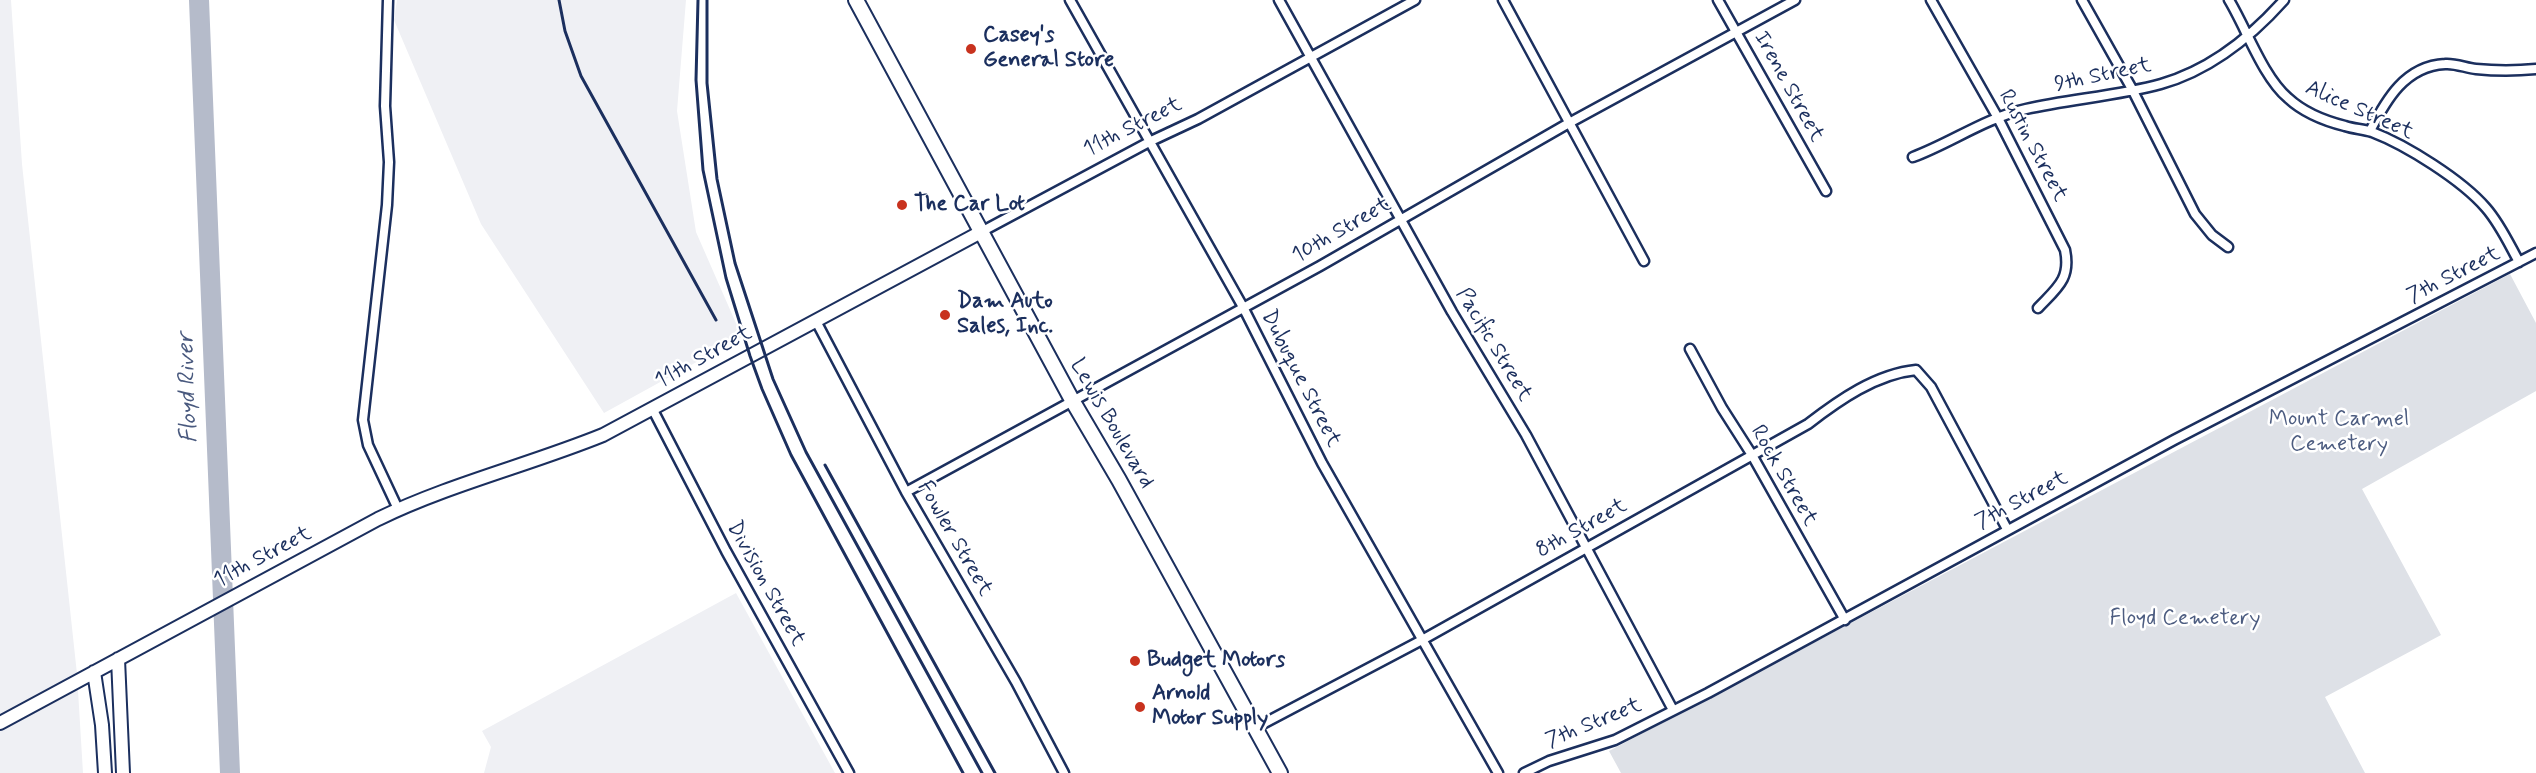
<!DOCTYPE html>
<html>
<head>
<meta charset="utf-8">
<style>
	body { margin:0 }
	canvas { display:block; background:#fff }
</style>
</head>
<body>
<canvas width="2536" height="773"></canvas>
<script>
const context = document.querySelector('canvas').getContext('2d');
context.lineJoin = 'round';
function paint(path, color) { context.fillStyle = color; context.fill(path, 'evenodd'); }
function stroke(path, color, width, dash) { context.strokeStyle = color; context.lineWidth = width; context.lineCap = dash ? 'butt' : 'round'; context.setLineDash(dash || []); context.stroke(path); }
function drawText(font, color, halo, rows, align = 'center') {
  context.font = font + ' Mynerve,sans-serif'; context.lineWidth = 5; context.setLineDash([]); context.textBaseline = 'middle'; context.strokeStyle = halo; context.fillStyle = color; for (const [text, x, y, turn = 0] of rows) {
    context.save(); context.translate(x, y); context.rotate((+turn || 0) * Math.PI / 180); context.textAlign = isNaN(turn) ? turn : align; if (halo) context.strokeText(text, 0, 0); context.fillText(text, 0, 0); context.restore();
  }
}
const built = new Path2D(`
	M 0,0 L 11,0 L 22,164 L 77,674 L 83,773 L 0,773 Z
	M 397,0 L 686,0 L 677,111 L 696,232 L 742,337 L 604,413 L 481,224 L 394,20 Z
	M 736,593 L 835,773 L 484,773 L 491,747 L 482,731 Z`);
const green = new Path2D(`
	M 2510,274 L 2536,323 L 2536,391 L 2362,489 L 2441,635 L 2325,697 L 2365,773 L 1621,773 L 1609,751 Z`);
const river = new Path2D(`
	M 199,0 L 230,773`);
const street = new Path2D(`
	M 388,0 L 385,106 L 389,162 L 387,205 L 363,420 L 368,445 L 398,509
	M 1070,0 L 1243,307 L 1322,463 L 1498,773
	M 1279,0 L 1452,312 L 1526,435 L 1673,710
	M 1503,0 L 1644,261
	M 1718,0 L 1826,191
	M 1931,0 L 1998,118 L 2065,250 C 2071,279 2057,288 2038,308
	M 2082,0 L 2132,89 L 2195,214 L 2212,235 L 2228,247
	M 2229,0 C 2246,28 2263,77 2288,98 C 2303,112 2325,121 2345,126 C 2354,129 2363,129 2372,132 C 2406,145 2462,180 2486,208 C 2500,224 2509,244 2519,262
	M 2370,131 C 2386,100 2405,66 2445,64 C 2455,63 2466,68 2476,69 C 2496,71 2516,71 2536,69
	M 1913,157 C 1951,143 1985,118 2026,109 C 2070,99 2117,96 2161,84 C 2210,70 2251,37 2284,0
	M 981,232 L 1151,141 L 1198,119 L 1415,0
	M 816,321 L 906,492 L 1016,682 L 1064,773
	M 1690,349 L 1722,408 L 1752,455 L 1845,620
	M 653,410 L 726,551 L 849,773
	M 906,492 L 1320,266 L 1569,123 L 1795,0
	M 1255,728 L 1422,640 L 1808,424 C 1839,400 1876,374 1916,370 L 1931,387 L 2007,529
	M 1524,773 L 1549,761 L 1615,740 L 1708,693 L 2174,440 L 2536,253`);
const secondary = new Path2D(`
	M 118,659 L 123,773
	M 94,672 L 102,725 L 105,773
	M 0,723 L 378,519 C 450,484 529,465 603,435 L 981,232`);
const primary = new Path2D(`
	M 856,0 L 1072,400 L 1119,480 L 1280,773`);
const rail = new Path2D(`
	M 559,0 L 565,31 L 581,76 L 716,320
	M 698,0 L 696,80 L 703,170 L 726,278 L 750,356 L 762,389 L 791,455 L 963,773
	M 707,0 L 707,83 L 717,179 L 735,263 L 773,379 L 806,452 L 982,773
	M 825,465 L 995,773`);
const markers = [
	[971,49,6,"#c8321e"],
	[902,205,6,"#c8321e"],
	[945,315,6,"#c8321e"],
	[1135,661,6,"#c8321e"],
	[1140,707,6,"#c8321e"]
];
const poiNames = [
	["Casey's",983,36],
	["General Store",983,61],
	["The Car Lot",914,205],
	["Dam Auto",957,302],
	["Sales, Inc.",957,327],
	["Budget Motors",1147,661],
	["Arnold",1152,694],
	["Motor Supply",1152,719]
];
const streetNames = [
	["9th Street",2103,76,-12],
	["Irene Street",1788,87,61],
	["Alice Street",2359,111,24],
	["11th Street",1133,128,-27],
	["Rustin Street",2032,146,62],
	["10th Street",1342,231,-30],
	["7th Street",2454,276,-27],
	["Pacific Street",1493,345,59],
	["11th Street",704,358,-29],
	["Dubuque Street",1300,379,63],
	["Lewis Boulevard",1111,424,60],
	["Rock Street",1783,476,60],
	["7th Street",2022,501,-28],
	["8th Street",1582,529,-29],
	["Fowler Street",954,539,60],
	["11th Street",263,558,-28],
	["Division Street",765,584,61],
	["7th Street",1594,724,-22]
];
const parkNames = [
	["Mount Carmel",2339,420],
	["Cemetery",2339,445],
	["Floyd Cemetery",2185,619]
];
const waterNames = [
	["Floyd River",189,388,-92]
];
paint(built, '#eff0f4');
paint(green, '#dee1e7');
stroke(river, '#b5bbca', 20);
stroke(street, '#1b2f5e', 13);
stroke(secondary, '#1b2f5e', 16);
stroke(primary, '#1b2f5e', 18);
stroke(street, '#fff', 8);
stroke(secondary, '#fff', 12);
stroke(primary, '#fff', 14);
stroke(rail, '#1b2f5e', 3);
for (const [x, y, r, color] of markers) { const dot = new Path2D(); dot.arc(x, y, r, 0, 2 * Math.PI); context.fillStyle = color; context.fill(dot); stroke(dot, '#fff', 2); }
drawText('bold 22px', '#1b2f5e', '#fff', poiNames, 'left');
drawText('22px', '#1b2f5e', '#fff', streetNames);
drawText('22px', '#4c5c80', '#fff', parkNames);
drawText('italic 24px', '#49597e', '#fff', waterNames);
</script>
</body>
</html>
